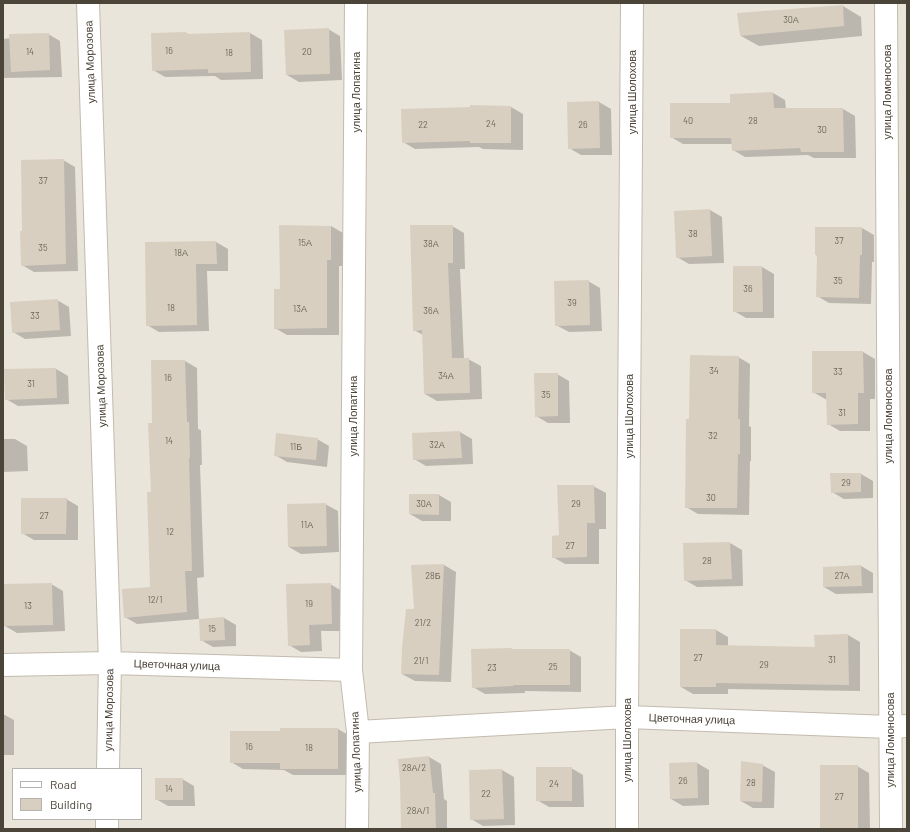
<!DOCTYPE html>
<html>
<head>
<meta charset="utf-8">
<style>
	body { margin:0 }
	#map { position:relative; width:910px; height:832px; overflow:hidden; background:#f6f3ec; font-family:Barlow,sans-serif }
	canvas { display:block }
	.frame { position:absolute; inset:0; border:4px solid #4b4439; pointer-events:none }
	.legend { position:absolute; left:12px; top:768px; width:130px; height:52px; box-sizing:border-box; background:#fff; border:1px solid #b7b4b0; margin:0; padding:5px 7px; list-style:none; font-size:12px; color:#4b4439 }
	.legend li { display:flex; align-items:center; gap:8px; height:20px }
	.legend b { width:20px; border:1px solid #b7b4b0 }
</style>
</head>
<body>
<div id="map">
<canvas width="910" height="832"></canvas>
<div class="frame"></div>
<ul class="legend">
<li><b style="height:5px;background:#fff"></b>Road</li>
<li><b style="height:11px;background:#d8cfc1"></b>Building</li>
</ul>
</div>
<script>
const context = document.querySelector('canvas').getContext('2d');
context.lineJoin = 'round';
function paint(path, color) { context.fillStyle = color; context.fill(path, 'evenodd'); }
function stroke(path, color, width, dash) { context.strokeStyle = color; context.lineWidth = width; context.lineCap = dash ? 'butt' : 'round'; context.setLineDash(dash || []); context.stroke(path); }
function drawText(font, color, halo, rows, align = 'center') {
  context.font = font + ' Barlow,sans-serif'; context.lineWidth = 3; context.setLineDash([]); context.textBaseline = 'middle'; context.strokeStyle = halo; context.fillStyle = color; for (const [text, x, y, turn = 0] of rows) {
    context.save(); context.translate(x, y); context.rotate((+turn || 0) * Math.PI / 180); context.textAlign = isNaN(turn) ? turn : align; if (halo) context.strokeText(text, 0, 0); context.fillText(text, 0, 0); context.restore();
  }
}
const residential = new Path2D(`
	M 3,3 L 907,3 L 907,829 L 3,829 ZM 13,769 L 141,769 L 141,819 L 13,819 Z`);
const shadow = new Path2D(`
	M 843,6 L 861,17 L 862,36 L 759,46 L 741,36 L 739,14 Z
	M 328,29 L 340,36 L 342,80 L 299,82 L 287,75 Z
	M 186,33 L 190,35 L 250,33 L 262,40 L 263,79 L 221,80 L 215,76 L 165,77 L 153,70 Z
	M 48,34 L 60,41 L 62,77 L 3,78 L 3,39 Z
	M 773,93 L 785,100 L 786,109 L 843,109 L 855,116 L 856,158 L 814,158 L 808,155 L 745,157 L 733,150 L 732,144 L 683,144 L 671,137 L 731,104 L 731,95 Z
	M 599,102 L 611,109 L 612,155 L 581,155 L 569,148 Z
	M 471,106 L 511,107 L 523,114 L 523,150 L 483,149 L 479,147 L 415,149 L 403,142 L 471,108 Z
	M 63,160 L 75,167 L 78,271 L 34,272 L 22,265 L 23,232 Z
	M 710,210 L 722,217 L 724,263 L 689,264 L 677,257 Z
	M 280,226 L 331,226 L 343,233 L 343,266 L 339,266 L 339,335 L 287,335 L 275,328 L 281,290 Z
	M 452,226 L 464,233 L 465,269 L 460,269 L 464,359 L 468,359 L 481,366 L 482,399 L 437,401 L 425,394 L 423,335 L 414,330 Z
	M 816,228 L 862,228 L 874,235 L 874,262 L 872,262 L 871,304 L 829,303 L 817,296 L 818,256 L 816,255 Z
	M 216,242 L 228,249 L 228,271 L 207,271 L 209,331 L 159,332 L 147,325 L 146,293 Z
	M 734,267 L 762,267 L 774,274 L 774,318 L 746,318 L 734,311 Z
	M 588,281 L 600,288 L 602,331 L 569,332 L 556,325 Z
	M 57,300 L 69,307 L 71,336 L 25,339 L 13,332 Z
	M 813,352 L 863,352 L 875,359 L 875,399 L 870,399 L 870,431 L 840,431 L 828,424 L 827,399 L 825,399 L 813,392 Z
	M 738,357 L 750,364 L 749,426 L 751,427 L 751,461 L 750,461 L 749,515 L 698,514 L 686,507 Z
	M 152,361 L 185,361 L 197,368 L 198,429 L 201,430 L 202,465 L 200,465 L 204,577 L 197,578 L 199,619 L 137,624 L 125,617 L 151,587 L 153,424 Z
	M 56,369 L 68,376 L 69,404 L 18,406 L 6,399 Z
	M 557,374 L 569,381 L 570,423 L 548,423 L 536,416 Z
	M 460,432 L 472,439 L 473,464 L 426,466 L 414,459 L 413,434 Z
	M 3,439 L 15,439 L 27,446 L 28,471 L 3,472 Z
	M 317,439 L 329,446 L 327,467 L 287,462 L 275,455 Z
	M 861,474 L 873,481 L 873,498 L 844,499 L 832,492 Z
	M 593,486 L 606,493 L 606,529 L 599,529 L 599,564 L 565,564 L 553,557 L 560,536 Z
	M 410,495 L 439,495 L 451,502 L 451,521 L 422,521 L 410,514 Z
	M 66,499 L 78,506 L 78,540 L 34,540 L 22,533 Z
	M 325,504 L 338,511 L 339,552 L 301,554 L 289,547 Z
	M 730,543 L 742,550 L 743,586 L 697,587 L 685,580 Z
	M 444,565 L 456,572 L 451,682 L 415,681 L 402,674 L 415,610 Z
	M 861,566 L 873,573 L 873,593 L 836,594 L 824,587 Z
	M 51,584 L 63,591 L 65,631 L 17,633 L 5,626 Z
	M 330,584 L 342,591 L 343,631 L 321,631 L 322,651 L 301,652 L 289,645 Z
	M 224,618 L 236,625 L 236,646 L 213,647 L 201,640 L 200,620 Z
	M 716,630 L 728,637 L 728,646 L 816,648 L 848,635 L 860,642 L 860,691 L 728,689 L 728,694 L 693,694 L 681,687 Z
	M 514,650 L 569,650 L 581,657 L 581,692 L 525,691 L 525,693 L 485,694 L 473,687 Z
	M 3,714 L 14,720 L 14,755 L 3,755 Z
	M 338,729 L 350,736 L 350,775 L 293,775 L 284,770 L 243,769 L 231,762 L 281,732 Z
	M 429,757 L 441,764 L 444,799 L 447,801 L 447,829 L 402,829 Z
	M 697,763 L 709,770 L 709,805 L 683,806 L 671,799 Z
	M 762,765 L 775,772 L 774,808 L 753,808 L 741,801 Z
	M 857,766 L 869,773 L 870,829 L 821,829 Z
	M 571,768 L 583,775 L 584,807 L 549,807 L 537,800 Z
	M 502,770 L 514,777 L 515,825 L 483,826 L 471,819 Z
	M 182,779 L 194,786 L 195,806 L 168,806 L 156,799 Z`);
const building = new Path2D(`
	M 843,5 L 844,26 L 740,36 L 737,13 Z
	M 329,28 L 330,74 L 286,75 L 284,30 Z
	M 186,32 L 186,34 L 250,32 L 251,72 L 208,73 L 208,69 L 152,71 L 151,33 Z
	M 49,33 L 50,70 L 11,72 L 9,34 Z
	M 773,92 L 774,108 L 843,108 L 844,152 L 801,152 L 800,148 L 732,151 L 731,138 L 670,138 L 670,103 L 730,103 L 730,94 Z
	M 599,101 L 600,148 L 568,149 L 567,102 Z
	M 470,105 L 511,106 L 511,143 L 470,143 L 470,141 L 402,143 L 401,109 L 470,107 Z
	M 64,159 L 66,264 L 21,266 L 20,231 L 22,231 L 21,160 Z
	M 710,209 L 712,256 L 676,258 L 674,211 Z
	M 279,225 L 331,226 L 331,260 L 327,260 L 327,328 L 274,329 L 274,289 L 280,289 Z
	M 410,225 L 453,225 L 453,263 L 448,263 L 452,358 L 469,358 L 470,393 L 424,394 L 422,330 L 413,331 Z
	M 815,227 L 862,227 L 862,255 L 860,255 L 859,298 L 816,297 L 817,255 L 815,255 Z
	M 216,241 L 217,264 L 196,264 L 197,325 L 146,326 L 145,242 Z
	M 733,266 L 762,266 L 763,312 L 733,312 Z
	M 589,280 L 590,325 L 555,326 L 554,281 Z
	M 58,299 L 60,330 L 12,333 L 10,302 Z
	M 812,351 L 863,351 L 864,393 L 858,393 L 858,424 L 827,425 L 826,393 L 812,393 Z
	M 690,355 L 739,356 L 738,419 L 740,419 L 740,454 L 738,454 L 737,508 L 685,508 L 686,419 L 689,419 Z
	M 151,360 L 185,360 L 187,422 L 189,422 L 190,458 L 189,458 L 192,571 L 185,571 L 187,612 L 124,618 L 122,589 L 150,587 L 147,492 L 151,492 L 148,423 L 152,423 Z
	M 56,368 L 57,398 L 5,400 L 4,369 Z
	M 534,373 L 558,373 L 558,416 L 535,417 Z
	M 460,431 L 462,458 L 413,460 L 412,433 Z
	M 276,433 L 318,438 L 316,460 L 274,456 Z
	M 830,473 L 861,473 L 861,492 L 831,493 Z
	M 557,485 L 594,485 L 595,523 L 587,523 L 587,557 L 552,558 L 552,536 L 559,535 Z
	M 409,494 L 439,494 L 439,515 L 409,514 Z
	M 21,498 L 67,498 L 66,534 L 21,534 Z
	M 326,503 L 327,546 L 288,547 L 287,504 Z
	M 730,542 L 732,579 L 684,581 L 683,543 Z
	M 444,564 L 439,675 L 401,674 L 402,648 L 406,609 L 414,609 L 411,565 Z
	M 861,565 L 862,586 L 823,587 L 823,567 Z
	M 52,583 L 53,625 L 4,626 L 3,584 Z
	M 331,583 L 332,624 L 309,625 L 310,645 L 288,646 L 286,584 Z
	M 224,617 L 225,640 L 200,641 L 199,619 Z
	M 680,629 L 716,629 L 716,645 L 815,647 L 814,635 L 848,634 L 849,685 L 716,683 L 716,687 L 680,687 Z
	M 512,648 L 512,649 L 570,649 L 570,685 L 513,685 L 513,686 L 472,688 L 471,649 Z
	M 280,728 L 338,728 L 338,769 L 280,769 L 280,763 L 230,763 L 230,731 L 280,731 Z
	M 429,756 L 433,793 L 435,793 L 436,829 L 401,829 L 400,781 L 398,759 Z
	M 741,761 L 763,764 L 762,802 L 740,801 Z
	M 697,762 L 698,798 L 670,799 L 669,763 Z
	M 820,765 L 858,765 L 858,829 L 820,829 Z
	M 536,767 L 572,767 L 572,801 L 536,801 Z
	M 502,769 L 504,819 L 470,820 L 469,770 Z
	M 155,778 L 183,778 L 183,800 L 155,800 Z`);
const minor = new Path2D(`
	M 88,3 L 110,663 L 108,769
	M 356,3 L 351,670 L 358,732 L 357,829
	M 886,3 L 891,829
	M 3,665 L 110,663 L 351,670
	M 358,732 L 627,717 L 890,727 L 907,726
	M 107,829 L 107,819
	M 627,829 L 627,717 L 632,3`);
const numberNames = [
	["30А",791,20],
	["16",169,51],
	["14",30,52],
	["20",307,52],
	["18",229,53],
	["40",688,121],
	["28",753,121],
	["24",491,124],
	["22",423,125],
	["26",583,125],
	["30",822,130],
	["37",43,181],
	["38",693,234],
	["37",839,241],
	["15А",305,243],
	["38А",431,244],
	["35",43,248],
	["18А",181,253],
	["35",838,281],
	["36",748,289],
	["39",572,303],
	["18",171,308],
	["13А",300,309],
	["36А",431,311],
	["33",35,316],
	["34",714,371],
	["33",838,372],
	["34А",446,376],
	["16",168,378],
	["31",31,384],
	["35",546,395],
	["31",842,413],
	["32",713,436],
	["14",169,441],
	["32А",437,445],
	["11Б",296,447],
	["29",846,483],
	["30",711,498],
	["30А",424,504],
	["29",576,504],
	["27",44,516],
	["11А",307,525],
	["12",170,532],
	["27",570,546],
	["28",707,561],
	["28Б",433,576],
	["27А",842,576],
	["12/1",155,600],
	["19",309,604],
	["13",28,606],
	["21/2",423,623],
	["15",212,629],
	["27",698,658],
	["31",832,660],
	["21/1",421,661],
	["29",764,665],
	["25",553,667],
	["23",492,668],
	["16",249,747],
	["18",309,748],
	["28А/2",414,768],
	["26",683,781],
	["28",751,783],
	["24",554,784],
	["14",169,789],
	["22",486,794],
	["27",839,797],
	["28А/1",418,811]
];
const streetNames = [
	["улица Морозова",90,62,-92],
	["улица Лопатина",356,92,-90],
	["улица Шолохова",632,92,-90],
	["улица Ломоносова",887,92,-90],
	["улица Морозова",101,386,-92],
	["улица Лопатина",353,416,-90],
	["улица Шолохова",629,416,-90],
	["улица Ломоносова",888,416,-90],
	["Цветочная улица",177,665,2],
	["улица Морозова",109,710,-89],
	["Цветочная улица",692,719,2],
	["улица Шолохова",627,740,-90],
	["улица Ломоносова",890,740,-90],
	["улица Лопатина",356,752,-92]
];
paint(residential, '#eae5da');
paint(shadow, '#0003');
paint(building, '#d8cfc1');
stroke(minor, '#c2bbae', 24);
stroke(minor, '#fff', 22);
drawText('9px', '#6e675b', null, numberNames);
drawText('11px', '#4b4439', '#fff', streetNames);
</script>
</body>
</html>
